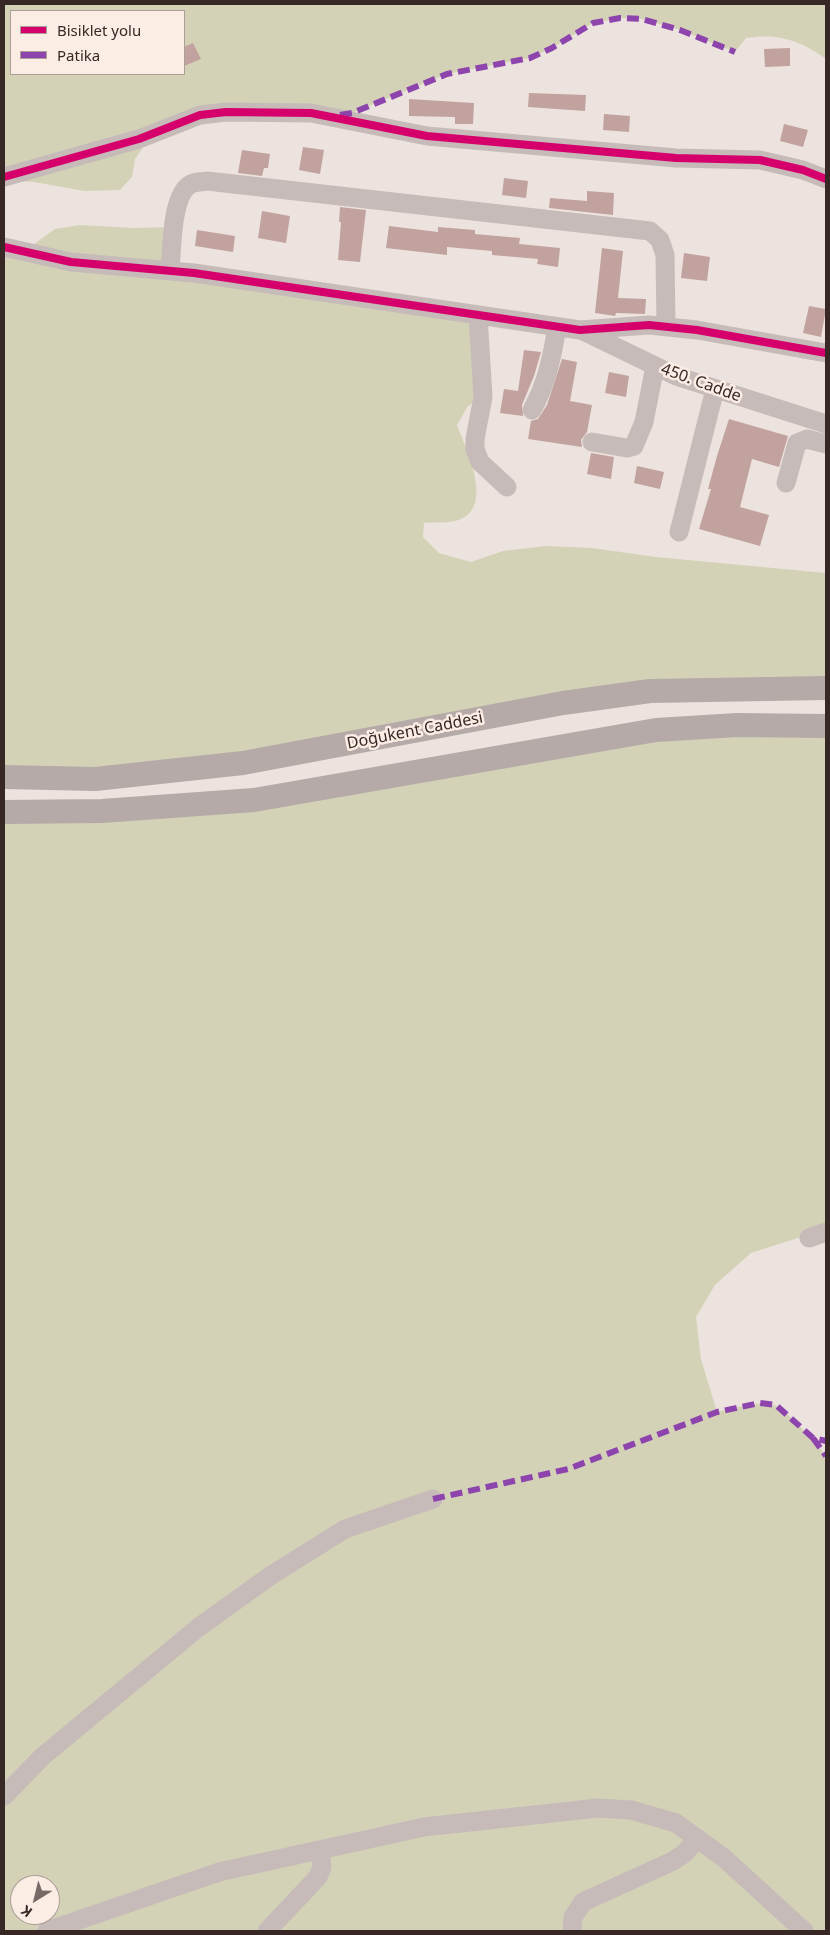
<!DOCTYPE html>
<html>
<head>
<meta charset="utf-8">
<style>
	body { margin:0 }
	#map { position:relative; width:830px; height:1935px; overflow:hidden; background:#ede3de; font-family:"Noto Sans",sans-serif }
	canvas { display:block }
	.frame { position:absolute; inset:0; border:5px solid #372826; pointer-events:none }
	.legend { position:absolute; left:10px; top:10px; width:175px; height:65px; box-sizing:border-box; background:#fbece4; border:1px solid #ad9e98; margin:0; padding:6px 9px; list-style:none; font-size:15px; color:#372826 }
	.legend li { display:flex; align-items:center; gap:10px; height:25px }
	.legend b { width:25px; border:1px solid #ad9e98 }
	.north { position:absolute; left:10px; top:1875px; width:50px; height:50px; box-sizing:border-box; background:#fbece4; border:1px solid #ad9e98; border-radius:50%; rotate:216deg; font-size:14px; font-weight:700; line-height:20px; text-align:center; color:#372826 }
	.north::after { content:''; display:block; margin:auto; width:18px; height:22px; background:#776966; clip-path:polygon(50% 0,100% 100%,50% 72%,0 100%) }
</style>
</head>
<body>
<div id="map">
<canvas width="830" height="1935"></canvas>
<div class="frame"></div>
<ul class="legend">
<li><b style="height:6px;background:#d6006c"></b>Bisiklet yolu</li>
<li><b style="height:6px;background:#8e44ad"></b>Patika</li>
</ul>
<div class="north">K</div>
</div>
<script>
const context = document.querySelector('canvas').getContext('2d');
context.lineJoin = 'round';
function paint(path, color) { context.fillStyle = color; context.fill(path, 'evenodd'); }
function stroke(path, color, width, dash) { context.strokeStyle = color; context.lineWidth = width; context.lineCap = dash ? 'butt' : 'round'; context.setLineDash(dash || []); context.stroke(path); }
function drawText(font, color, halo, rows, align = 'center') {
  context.font = font + ' "Noto Sans",sans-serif'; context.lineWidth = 5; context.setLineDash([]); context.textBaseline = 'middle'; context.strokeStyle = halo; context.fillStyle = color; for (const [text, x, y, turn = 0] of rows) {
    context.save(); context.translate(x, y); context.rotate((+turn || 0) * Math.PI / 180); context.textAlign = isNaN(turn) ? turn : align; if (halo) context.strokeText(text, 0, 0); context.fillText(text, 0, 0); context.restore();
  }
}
const green = new Path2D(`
	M 4,4 L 826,4 L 826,59 C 800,40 778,33 746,38 L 735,52 L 680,30 L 642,19 L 620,18 L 593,23 L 552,48 L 530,58 L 447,74 L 352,113 L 226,112 L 152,134 L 135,159 L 132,177 L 120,190 L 84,191 L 34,182 L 4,180 ZM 11,11 L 184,11 L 184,74 L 11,74 Z
	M 79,225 L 133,228 L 175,227 L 170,271 L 478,315 L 483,397 L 468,406 L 457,425 C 466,449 497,511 455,521 C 450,523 432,522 424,523 L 423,537 L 439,553 L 471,562 L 503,551 L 546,546 L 592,548 L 656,557 L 826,573 L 826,688 L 734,688 L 243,763 L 4,777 L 4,247 L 23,252 L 55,229 Z
	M 826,726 L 826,1229 L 751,1253 L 715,1285 L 696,1317 L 701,1359 L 717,1412 C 735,1408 757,1400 774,1405 C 786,1409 818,1445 826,1456 L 826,1931 L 4,1931 L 4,812 L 102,811 L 567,744 ZM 20,1885 L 50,1885 L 50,1915 L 20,1915 Z`);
const building = new Path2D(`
	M 193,43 L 201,59 L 184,66 L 184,47 Z
	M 790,48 L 790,66 L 765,67 L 764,49 Z
	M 529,93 L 586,95 L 585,111 L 528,107 Z
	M 409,99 L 474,103 L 473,124 L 455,124 L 455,117 L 409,116 Z
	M 604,114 L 630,116 L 629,132 L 603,130 Z
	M 784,124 L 808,130 L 803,147 L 780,141 Z
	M 303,147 L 324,150 L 320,174 L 299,170 Z
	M 242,150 L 270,154 L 268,168 L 264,168 L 262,176 L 238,173 Z
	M 504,178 L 528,181 L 526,198 L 502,195 Z
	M 587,191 L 614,193 L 613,215 L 549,208 L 550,198 L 587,201 Z
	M 340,207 L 366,210 L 360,262 L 338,260 L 341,222 L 339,222 Z
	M 262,211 L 290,216 L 286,243 L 258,238 Z
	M 389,226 L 438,232 L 438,227 L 475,230 L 475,234 L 520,238 L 519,244 L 560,248 L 558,267 L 537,264 L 538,259 L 492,255 L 492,251 L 447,247 L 447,255 L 386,248 Z
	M 197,230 L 235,236 L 233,252 L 195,246 Z
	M 602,248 L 623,251 L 618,298 L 646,299 L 645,314 L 616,313 L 615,316 L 595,313 Z
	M 684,253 L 710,257 L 707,281 L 681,278 Z
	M 809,306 L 826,309 L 821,337 L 803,333 Z
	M 524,350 L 541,352 L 534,376 L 522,405 L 523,416 L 500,413 L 504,389 L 518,391 Z
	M 562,359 L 577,362 L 570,401 L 592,405 L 587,432 L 581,440 L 582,447 L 528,439 L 531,421 L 538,419 L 547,405 Z
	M 609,372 L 629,376 L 626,397 L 605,393 Z
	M 729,419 L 788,436 L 779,467 L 752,459 L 740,507 L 769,515 L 760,546 L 699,529 L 711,489 L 708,489 L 717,456 Z
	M 591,453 L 614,457 L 611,479 L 587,474 Z
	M 637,466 L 664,472 L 660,489 L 634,483 Z`);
const minor = new Path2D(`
	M 4,177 L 139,139 L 200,115 L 226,112 L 311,113 L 427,136 L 676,158 L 760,160 L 803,170 L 826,179
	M 4,247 L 71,262 L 194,273 L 580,330 L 649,325 L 697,330 L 826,353
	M 170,271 C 172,250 171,194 191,184 C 195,182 202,182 207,181 L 650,231 L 660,240 L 665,255 L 666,327
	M 478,315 L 483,397 L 475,439 L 475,449 L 480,462 L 507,487
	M 581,330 L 676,376 L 826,424
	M 532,410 C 547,383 552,357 557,327
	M 592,442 L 627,448 L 634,446 L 644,422 L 655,366
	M 786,483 L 797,443 L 807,439 L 826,444
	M 679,532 L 715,389
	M 809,1238 L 826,1232
	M 4,1796 L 43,1756 L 199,1627 L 270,1576 L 345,1529 L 433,1499
	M 47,1931 L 219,1872 L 424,1827 L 598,1808 L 631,1810 L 676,1823 L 724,1858 L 804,1931
	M 267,1931 L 318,1877 L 322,1867 L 320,1850
	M 572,1931 L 573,1917 L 583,1902 L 673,1861 L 685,1853 L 697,1838`);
const major = new Path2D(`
	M 4,777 L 95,779 L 243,763 L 563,703 L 650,691 L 826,688
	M 4,812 L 102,811 L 254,800 L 656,730 L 737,725 L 826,726`);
const quiet = new Path2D(`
	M 340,115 L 352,113 L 447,74 L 530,58 L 552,48 L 593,23 L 620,18 L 642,19 L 680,30 L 735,52
	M 813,1438 L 826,1456
	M 433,1499 L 568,1469 L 717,1412 L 760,1403 L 776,1405 L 813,1438 L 826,1441`);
const cycleway = new Path2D(`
	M 4,177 L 139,139 L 200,115 L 226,112 L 311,113 L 427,136 L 676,158 L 760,160 L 803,170 L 826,179
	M 4,247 L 71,262 L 194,273 L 580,330 L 649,325 L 697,330 L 826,353`);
const streetNames = [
	["450. Cadde",701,383,20],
	["Doğukent Caddesi",415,731,-11]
];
paint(green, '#d3d2b7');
paint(building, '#c2a29e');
stroke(minor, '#c6bbb8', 19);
stroke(major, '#b5aaa7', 24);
stroke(quiet, '#8e44ad', 6, [12, 6]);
stroke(cycleway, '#d6006c', 8);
drawText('16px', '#372826', '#fbece4', streetNames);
</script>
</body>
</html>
